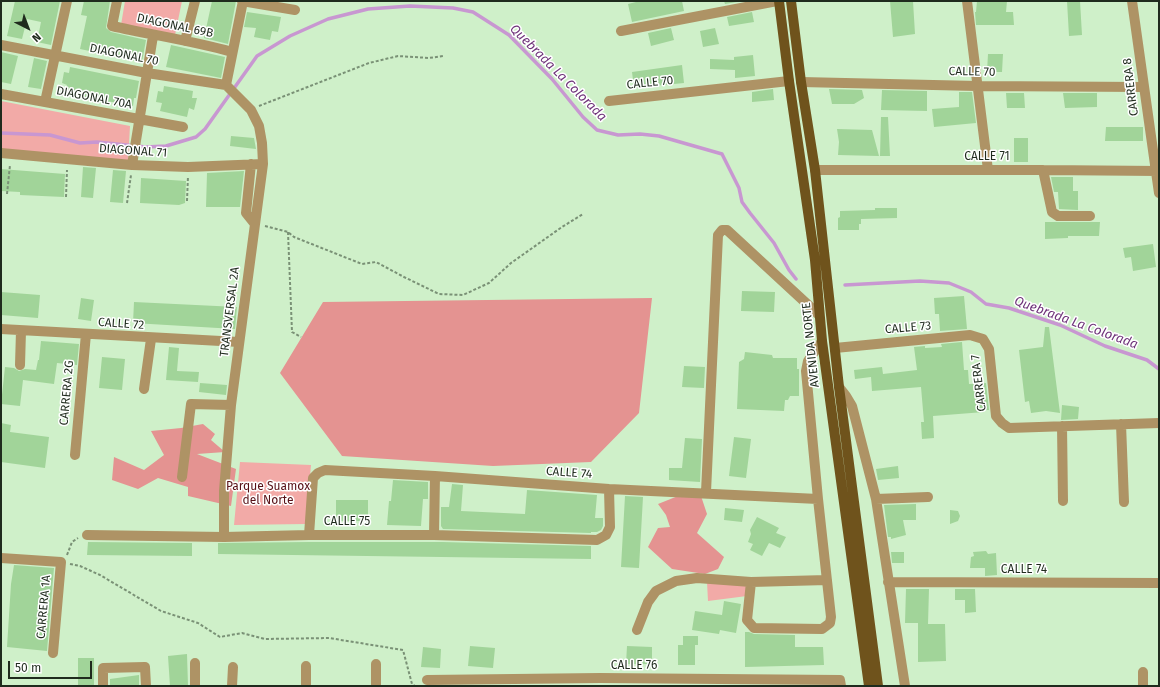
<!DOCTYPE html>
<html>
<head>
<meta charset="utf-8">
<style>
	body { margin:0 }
	#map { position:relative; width:1160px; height:687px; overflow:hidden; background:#cff0c9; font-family:"Fira Sans",sans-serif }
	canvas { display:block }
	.frame { position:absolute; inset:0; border:2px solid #1f2b1d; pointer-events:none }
	.north { position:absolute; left:8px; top:8px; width:40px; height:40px; -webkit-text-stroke:3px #fff; paint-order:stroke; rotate:138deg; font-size:11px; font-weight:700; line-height:16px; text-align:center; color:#1f2b1d }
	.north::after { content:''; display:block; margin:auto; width:14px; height:18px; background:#1f2b1d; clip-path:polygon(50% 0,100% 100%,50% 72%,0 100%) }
	.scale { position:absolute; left:8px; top:661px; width:84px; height:18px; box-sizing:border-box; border:2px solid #1f2b1d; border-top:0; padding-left:5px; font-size:12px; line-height:14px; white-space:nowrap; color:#1f2b1d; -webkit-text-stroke:3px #fff; paint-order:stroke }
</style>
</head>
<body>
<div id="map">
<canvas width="1160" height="687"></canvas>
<div class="frame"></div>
<div class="north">N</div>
<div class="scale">50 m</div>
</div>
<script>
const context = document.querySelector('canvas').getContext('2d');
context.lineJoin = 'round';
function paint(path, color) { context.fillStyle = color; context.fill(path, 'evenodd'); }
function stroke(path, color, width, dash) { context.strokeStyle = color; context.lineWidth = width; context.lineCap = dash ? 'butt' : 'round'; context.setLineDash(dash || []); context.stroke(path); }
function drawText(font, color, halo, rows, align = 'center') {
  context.font = font + ' "Fira Sans",sans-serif'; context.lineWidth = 3; context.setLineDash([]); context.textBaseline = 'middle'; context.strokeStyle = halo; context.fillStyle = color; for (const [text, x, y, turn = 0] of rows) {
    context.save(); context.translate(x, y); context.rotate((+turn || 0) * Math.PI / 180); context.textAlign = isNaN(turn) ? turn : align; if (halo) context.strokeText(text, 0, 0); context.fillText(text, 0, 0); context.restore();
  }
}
const green = new Path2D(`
	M 125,1 L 182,1 L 175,35 L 121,25 Z
	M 1,101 L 130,126 L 128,162 L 1,149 Z
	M 240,462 L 311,465 L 306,524 L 234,525 Z
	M 707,582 L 747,584 L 747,596 L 708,601 Z`);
const forest = new Path2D(`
	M 652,298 L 639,413 L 591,462 L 493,466 L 342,456 L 280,373 L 323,302 Z
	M 203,424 L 215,434 L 211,440 L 225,452 L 197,454 L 236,469 L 231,506 L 188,496 L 188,487 L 158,478 L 138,489 L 112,480 L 114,457 L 144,470 L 164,455 L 151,431 L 181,428 Z
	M 700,493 L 707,514 L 697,533 L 724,557 L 718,569 L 705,574 L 672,569 L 648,547 L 658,528 L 670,527 L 666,515 L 658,504 L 683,494 Z`);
const stream = new Path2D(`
	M 1,133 L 50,135 L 80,143 L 97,142 L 146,147 L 166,146 L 196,137 L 205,129 L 257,56 L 290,36 L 328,19 L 368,9 L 410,6 L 453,8 L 473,12 L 509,35 L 552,79 L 583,117 L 597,130 L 618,135 L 640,134 L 659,136 L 722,154 L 739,188 L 742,202 L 750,213 L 774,243 L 789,270 L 796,279
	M 845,285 L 920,281 L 949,283 L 971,292 L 986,304 L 1009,308 L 1060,325 L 1105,346 L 1147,360 L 1159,369`);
const building = new Path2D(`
	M 15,1 L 60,1 L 51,45 L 37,42 L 41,22 L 27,19 L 22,39 L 7,36 Z
	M 84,1 L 110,1 L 106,28 L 111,32 L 146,40 L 142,62 L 80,49 L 87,16 L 81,15 Z
	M 212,1 L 236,1 L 228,44 L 204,38 Z
	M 640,1 L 682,1 L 684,11 L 632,22 L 628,4 Z
	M 724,1 L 743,1 L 725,4 Z
	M 890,1 L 913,1 L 915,34 L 893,37 Z
	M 977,1 L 1007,1 L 1006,12 L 1013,12 L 1014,25 L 976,25 L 975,12 L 976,12 Z
	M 1067,1 L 1080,1 L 1082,35 L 1069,36 Z
	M 247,12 L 281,17 L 278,32 L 272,31 L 270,40 L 254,37 L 256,28 L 244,27 Z
	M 752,12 L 754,22 L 729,26 L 727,17 Z
	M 671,28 L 674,40 L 651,46 L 648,33 Z
	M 715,28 L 719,44 L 703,47 L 700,31 Z
	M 171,45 L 225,57 L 221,78 L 166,67 Z
	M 1,52 L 18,56 L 11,84 L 1,82 Z
	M 988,54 L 1003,54 L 1002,72 L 987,72 Z
	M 753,55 L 755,76 L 735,78 L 735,70 L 710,69 L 710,59 L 734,60 L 734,57 Z
	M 34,58 L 47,61 L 41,89 L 28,87 Z
	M 682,65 L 684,83 L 634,88 L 632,72 Z
	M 70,67 L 139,81 L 136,98 L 134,98 L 133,106 L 65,93 L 67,85 L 62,83 L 64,72 L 69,73 Z
	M 164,86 L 193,91 L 192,98 L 197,98 L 194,110 L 189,108 L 187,117 L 160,111 L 162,103 L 156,102 L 158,91 L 163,92 Z
	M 773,89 L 774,100 L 752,102 L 752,92 Z
	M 829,89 L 862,90 L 864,98 L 854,104 L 832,104 Z
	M 882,90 L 927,91 L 927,111 L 881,110 Z
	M 959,92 L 972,92 L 976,123 L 934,127 L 932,109 L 959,107 Z
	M 1006,93 L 1024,93 L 1025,108 L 1007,108 Z
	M 1063,93 L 1097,93 L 1097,107 L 1065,108 Z
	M 881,117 L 888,117 L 890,156 L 880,156 Z
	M 1106,127 L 1143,127 L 1143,141 L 1105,141 Z
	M 837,129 L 872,130 L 879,156 L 838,155 L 839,142 Z
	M 231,136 L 254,138 L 256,149 L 230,146 Z
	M 1014,138 L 1028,138 L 1028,162 L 1014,162 Z
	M 83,167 L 96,168 L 93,198 L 81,197 Z
	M 1,169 L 65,174 L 64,197 L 20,195 L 20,192 L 1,191 Z
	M 113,170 L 126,171 L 123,203 L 110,202 Z
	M 244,171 L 240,207 L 206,207 L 207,173 Z
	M 1051,177 L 1073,177 L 1073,191 L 1078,191 L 1078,210 L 1059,209 L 1058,192 L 1054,192 Z
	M 141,178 L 186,181 L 185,203 L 179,205 L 140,203 Z
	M 875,208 L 897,208 L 897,218 L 861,219 L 861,224 L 859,224 L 859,230 L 838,230 L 838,218 L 840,217 L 840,211 L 875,210 Z
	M 1045,222 L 1100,222 L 1099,236 L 1068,236 L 1068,238 L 1045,239 Z
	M 1153,244 L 1156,267 L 1133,271 L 1131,257 L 1125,258 L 1123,248 Z
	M 742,291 L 775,292 L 774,312 L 741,311 Z
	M 1,292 L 40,295 L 38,318 L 1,315 Z
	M 964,296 L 967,329 L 940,331 L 939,314 L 935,314 L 934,298 Z
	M 81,298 L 94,300 L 91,321 L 78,319 Z
	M 134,302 L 237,307 L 235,329 L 133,323 Z
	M 1045,327 L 1049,327 L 1060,413 L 1046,411 L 1031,413 L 1029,401 L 1025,402 L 1019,350 L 1043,347 Z
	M 41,341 L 79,344 L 77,365 L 57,363 L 54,384 L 23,380 L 20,406 L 1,404 L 5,367 L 14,368 L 19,371 L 25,369 L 36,370 L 38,360 L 39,360 Z
	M 962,342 L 964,370 L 968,370 L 969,384 L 986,383 L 989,410 L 983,410 L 984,412 L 933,416 L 934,438 L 922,439 L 921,422 L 924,422 L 921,387 L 872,391 L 871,377 L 855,379 L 854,370 L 882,367 L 883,374 L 917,370 L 914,347 L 925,346 L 925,348 L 942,347 L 941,344 Z
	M 169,347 L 179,348 L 177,371 L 199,372 L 198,382 L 166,380 Z
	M 745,352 L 772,355 L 773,358 L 797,358 L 797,369 L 799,369 L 799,396 L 790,396 L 788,400 L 785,400 L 784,411 L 737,409 L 739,362 L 744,359 Z
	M 102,357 L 125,359 L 122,390 L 99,388 Z
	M 684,366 L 705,367 L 704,388 L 682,387 Z
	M 200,383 L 227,385 L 226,395 L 199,392 Z
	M 1062,405 L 1079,407 L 1078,419 L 1061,420 Z
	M 1,423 L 11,425 L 10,432 L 49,437 L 45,468 L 1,462 Z
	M 734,437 L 751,439 L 746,478 L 729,476 Z
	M 685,438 L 702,439 L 700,482 L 669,480 L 669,468 L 682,468 Z
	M 898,466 L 899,478 L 878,480 L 876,469 Z
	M 393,480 L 428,482 L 428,499 L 423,499 L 421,526 L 387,525 L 389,501 L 391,501 Z
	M 452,484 L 463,485 L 461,511 L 525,514 L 527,490 L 597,495 L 595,518 L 603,518 L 603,526 L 601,530 L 597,532 L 591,532 L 591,533 L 443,529 L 441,526 L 441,507 L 449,507 Z
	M 625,496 L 643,497 L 639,568 L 621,567 Z
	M 336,500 L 368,500 L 368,521 L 336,521 Z
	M 916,504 L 916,520 L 903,520 L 906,535 L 891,539 L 891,537 L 888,537 L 884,505 Z
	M 725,508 L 744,510 L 742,522 L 724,520 Z
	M 950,510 L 958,511 L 960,516 L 958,521 L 950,524 Z
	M 757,517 L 779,528 L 776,533 L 786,537 L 780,548 L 769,543 L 762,556 L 750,550 L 753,544 L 748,542 L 751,534 L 750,530 Z
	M 88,542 L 192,543 L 192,556 L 87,555 Z
	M 309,542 L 442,542 L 591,546 L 591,559 L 218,554 L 218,543 Z
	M 986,551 L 988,554 L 996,553 L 997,575 L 985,576 L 985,568 L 970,568 L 971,557 L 974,556 L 973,552 Z
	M 891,552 L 904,552 L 904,563 L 892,563 Z
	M 14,565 L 54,568 L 47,651 L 7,647 L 11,584 Z
	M 906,589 L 929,589 L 928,624 L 945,624 L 946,661 L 918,662 L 918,623 L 905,623 Z
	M 955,589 L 975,589 L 976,612 L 965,613 L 965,600 L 955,600 Z
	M 724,601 L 741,604 L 736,633 L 720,630 L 719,634 L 692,630 L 695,611 L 722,615 Z
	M 745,632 L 749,632 L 754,634 L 795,635 L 795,647 L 823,647 L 824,665 L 745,667 Z
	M 683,636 L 698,636 L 698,645 L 695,645 L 695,665 L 678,665 L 678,645 L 683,645 Z
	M 470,646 L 495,648 L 493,668 L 468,666 Z
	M 627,646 L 652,647 L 652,664 L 626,664 Z
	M 423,647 L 441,649 L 440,668 L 421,667 Z
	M 187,654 L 188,686 L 170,686 L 168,656 Z
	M 78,658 L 94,658 L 94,686 L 78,686 Z
	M 139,675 L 139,686 L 110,686 L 110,679 Z`);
const path = new Path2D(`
	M 259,106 L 369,63 L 398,56 L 429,58 L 443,56
	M 7,194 L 10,165
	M 66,197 L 67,170
	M 187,201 L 188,176
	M 127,203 L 131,175
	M 265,226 L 288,232 L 294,237 L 362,264 L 376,262 L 404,277 L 439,294 L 463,295 L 489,283 L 511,263 L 562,227 L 583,214
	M 288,232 L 292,332 L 301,337
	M 67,555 L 72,542 L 78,538
	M 70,564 L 80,566 L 100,575 L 161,611 L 198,623 L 220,637 L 242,633 L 265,639 L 329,638 L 403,650 L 412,684 L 415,686`);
const minor = new Path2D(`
	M 117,1 L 112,26 C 152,35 193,41 232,52
	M 242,1 L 295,10
	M 967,1 L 988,170
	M 1132,1 L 1159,193
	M 621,31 L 777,1
	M 185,41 L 195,1
	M 1,45 L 147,73 L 226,85 L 251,110 L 259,126 L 262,143 L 263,164 L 231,405 L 224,491 L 224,537
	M 801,82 L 977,86 L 1143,87
	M 226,85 L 243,1
	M 1,94 L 183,127
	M 609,101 L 789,81
	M 45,102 L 67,1
	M 1,153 L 132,165 L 188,167 L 263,164
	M 251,164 L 246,213 L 254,223
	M 132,165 L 153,36
	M 815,170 L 1043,170 L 1159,171
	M 1043,170 L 1052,212 L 1058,216 L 1090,216
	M 1,329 L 239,342
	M 835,348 L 970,335 L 983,339 L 989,349 L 996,416 L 1002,423 L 1009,428 L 1159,423
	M 20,365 L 21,331
	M 839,387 L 846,396 L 852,406 L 876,499 L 905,686
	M 144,389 L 151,339
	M 1121,424 L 1124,502
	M 1062,426 L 1063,501
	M 75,455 L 86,334
	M 182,477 L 191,404 L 231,405
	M 706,492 L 718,235 L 722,230 L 727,230 L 819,315
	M 876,499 L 928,497
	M 87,535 L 224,537 L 309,535 L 434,535 L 597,540 L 606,535 L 610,527 L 609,489
	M 309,535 L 313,478 L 318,473 L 325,470 L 435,476 L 609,489 L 818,499
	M 434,535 L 435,476
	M 1,558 L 61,562 L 53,653
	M 751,582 L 747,620 L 754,628 L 822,629 L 830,623 L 831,617 L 818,499 L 806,371 L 808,361 L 822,341
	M 888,582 L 1159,583
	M 637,630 L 648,602 L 656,591 L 676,581 L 697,578 L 751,582 L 827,580
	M 195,663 L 195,686
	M 376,664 L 376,686
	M 1143,672 L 1143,686
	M 427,680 L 600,678 L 840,680 L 841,686
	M 103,686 L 103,668 L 145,667 L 146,686
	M 232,686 L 233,667
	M 306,686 L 306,666`);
const major = new Path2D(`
	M 779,1 L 789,81 L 815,260 L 822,341 L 869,686
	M 791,1 L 801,82 L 815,170 L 839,387 L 878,686`);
const streetNames = [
	["DIAGONAL 69B",175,26,12],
	["DIAGONAL 70",124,55,11],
	["CALLE 70",972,72,1],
	["CALLE 70",650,83,-6],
	["CARRERA 8",1131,87,-97],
	["DIAGONAL 70A",94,98,11],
	["DIAGONAL 71",133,151,4],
	["CALLE 71",987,157],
	["TRANSVERSAL 2A",230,312,-83],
	["CALLE 72",121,324,4],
	["CALLE 73",908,328,-5],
	["AVENIDA NORTE",811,345,-96],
	["CARRERA 7",979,383,-97],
	["CARRERA 2G",67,393,-85],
	["CALLE 74",569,473,4],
	["CALLE 75",347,522],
	["CALLE 74",1024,570],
	["CARRERA 1A",44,607,-85],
	["CALLE 76",634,666]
];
const parkNames = [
	["Parque Suamox",268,487],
	["del Norte",268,501]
];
const waterNames = [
	["Quebrada La Colorada",558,73,45],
	["Quebrada La Colorada",1076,323,20]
];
paint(green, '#f2aaa7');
paint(forest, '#e49391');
stroke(stream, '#c897d1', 3.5);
paint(building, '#a1d499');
stroke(path, '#7a9176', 2, [3, 2]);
stroke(minor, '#ae9365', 10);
stroke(major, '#6f531c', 10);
drawText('12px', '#1f2b1d', '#fff', streetNames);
drawText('12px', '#571016', '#fff', parkNames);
drawText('italic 13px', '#6f347a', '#fff', waterNames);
</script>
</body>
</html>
